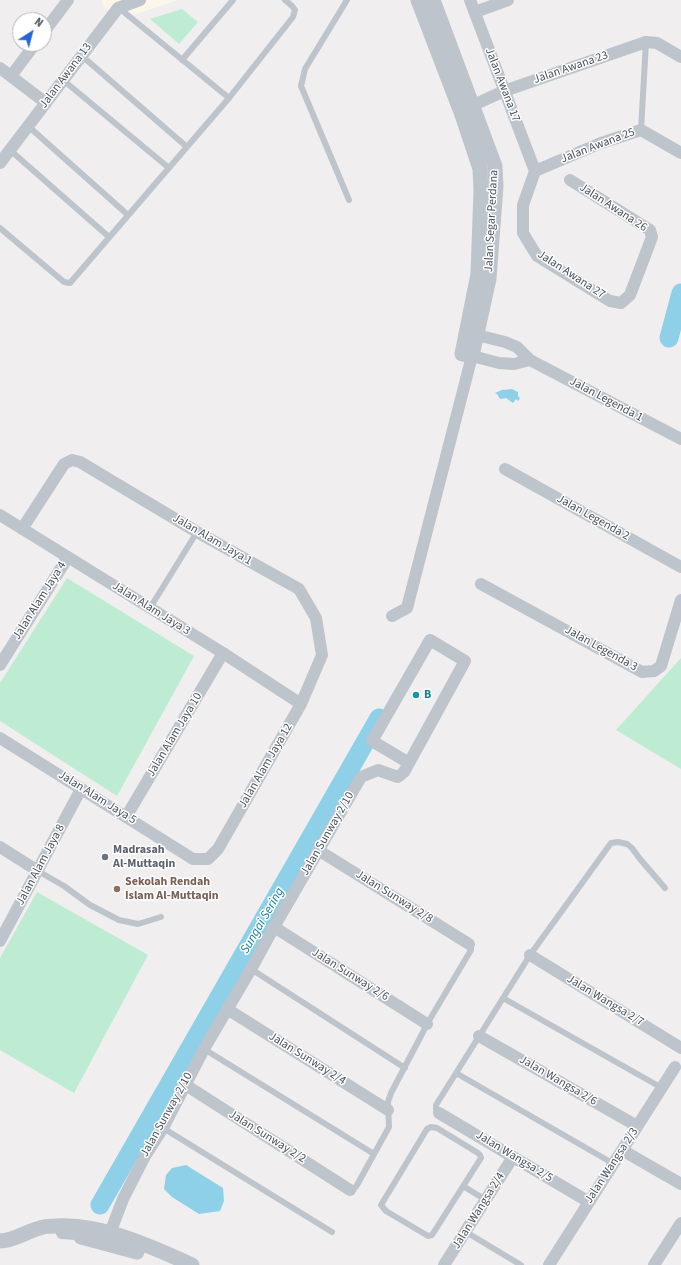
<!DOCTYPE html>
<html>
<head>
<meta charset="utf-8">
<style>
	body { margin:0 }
	#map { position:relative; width:681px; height:1265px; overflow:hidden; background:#f0eeee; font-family:"Source Sans 3",sans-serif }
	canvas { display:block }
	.north { position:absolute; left:12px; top:12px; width:40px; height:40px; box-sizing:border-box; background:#fff; border:1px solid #b5b9bd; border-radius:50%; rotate:36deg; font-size:11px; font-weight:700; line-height:16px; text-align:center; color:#47505a }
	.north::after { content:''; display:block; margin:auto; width:14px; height:18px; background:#2267d6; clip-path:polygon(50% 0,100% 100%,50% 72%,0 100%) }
</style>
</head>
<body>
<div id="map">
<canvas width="681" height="1265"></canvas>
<div class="north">N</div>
</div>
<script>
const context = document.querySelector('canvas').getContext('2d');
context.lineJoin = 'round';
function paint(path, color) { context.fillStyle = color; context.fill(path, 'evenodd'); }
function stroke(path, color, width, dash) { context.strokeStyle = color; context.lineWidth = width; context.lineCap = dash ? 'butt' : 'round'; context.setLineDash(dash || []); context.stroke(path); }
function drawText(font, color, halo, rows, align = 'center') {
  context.font = font + ' "Source Sans 3",sans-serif'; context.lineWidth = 3; context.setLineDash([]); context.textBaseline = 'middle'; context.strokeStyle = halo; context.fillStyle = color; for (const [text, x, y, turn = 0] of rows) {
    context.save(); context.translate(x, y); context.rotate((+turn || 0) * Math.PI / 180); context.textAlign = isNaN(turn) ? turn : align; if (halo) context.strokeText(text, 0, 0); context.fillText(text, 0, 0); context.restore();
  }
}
const commercial = new Path2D(`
	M 101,0 L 179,0 L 133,15 L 105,9 Z`);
const green = new Path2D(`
	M 182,9 L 198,22 L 179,44 L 150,19 Z
	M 67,578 L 194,656 L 117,796 L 0,721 L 0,683 Z
	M 681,658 L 681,769 L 616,730 Z
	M 37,892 L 148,955 L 74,1093 L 0,1050 L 0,958 Z`);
const water = new Path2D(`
	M 512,389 L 518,392 L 518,396 L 520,398 L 518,401 L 516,399 L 513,403 L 506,398 L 501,399 L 499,398 L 498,395 L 495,393 L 502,390 Z
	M 186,1165 L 223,1188 L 224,1201 L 220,1211 L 199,1214 L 172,1197 L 164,1189 L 166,1175 L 172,1168 Z`);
const river = new Path2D(`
	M 669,338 L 681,293
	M 100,1205 L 379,718`);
const service = new Path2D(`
	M 347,0 L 305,69 L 301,86 L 349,200
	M 119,8 L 229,98
	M 82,56 L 187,147
	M 182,60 L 233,0
	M 63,80 L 169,168
	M 28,126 L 128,215
	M 641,130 L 646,42
	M 10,150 L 109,237
	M 0,228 L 64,282 L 70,283 L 229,98 L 293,17 L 295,10 L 292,6 L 285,0
	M 150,608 L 197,532
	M 38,871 L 64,886 L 90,905 L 119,920 L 138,924 L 161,917
	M 251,969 L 405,1068
	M 503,998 L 662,1088
	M 204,1049 L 374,1154
	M 456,1073 L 614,1164
	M 439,1113 L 436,1109 L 436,1105 L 530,955 L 611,843 L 618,842 L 627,844 L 632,848 L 640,859 L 665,888
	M 431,1127 L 437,1128 L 478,1153 L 480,1155 L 481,1158 L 432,1235 L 428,1236 L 386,1211 L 381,1205 L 427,1129 Z
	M 163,1128 L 332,1232
	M 463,1186 L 486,1200
	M 350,1190 L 354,1189 L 357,1185 L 389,1127 L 388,1102 L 391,1093 L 421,1036 L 427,1024 L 471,950 L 471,946 L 469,944
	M 466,1232 L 521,1265`);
const minor = new Path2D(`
	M 470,0 L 535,171
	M 475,12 L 508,0
	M 44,32 L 68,0
	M 0,68 L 46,103
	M 11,76 L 35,44
	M 465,109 L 504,91 L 646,42 L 657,43 L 681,57
	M 0,163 L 118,8 L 140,0
	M 535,171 L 523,205 L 523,233 L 537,256 L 610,301 L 621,303 L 630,295 L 652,237 L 650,230 L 570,180
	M 535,171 L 601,143 L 641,130 L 681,153
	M 469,333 L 505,342 L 517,347 L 530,360 L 681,439
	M 505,469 L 681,567
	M 0,515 L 223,653 L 301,704
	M 481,584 L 642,672 L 654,671 L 661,666 L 681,600
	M 392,616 L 407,608 L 472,356 L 499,363 L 514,364 L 530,360
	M 0,665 L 68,557
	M 0,738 L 193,859 L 208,859 L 218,849 L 301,704 L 322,655 L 316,618 L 299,589 L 197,532 L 80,462 L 72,460 L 64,464 L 22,529
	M 126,817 L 223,653
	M 0,847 L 38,871
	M 318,850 L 469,944
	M 274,927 L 427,1024
	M 0,941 L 81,789
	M 530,955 L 681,1048
	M 227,1009 L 388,1110
	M 479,1036 L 637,1126
	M 184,1084 L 350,1190
	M 439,1113 L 589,1202
	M 622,1150 L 681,1184
	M 62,1233 L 89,1235
	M 113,1240 L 110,1233 L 123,1199 L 145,1156 L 163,1128 L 204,1049 L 251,969 L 274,927 L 361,777 L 378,770 L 398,777 L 404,772 L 465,661 L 430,640 L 372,741 L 409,763
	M 444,1265 L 513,1157
	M 549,1265 L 675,1067
	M 654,1265 L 681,1223`);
const tertiary = new Path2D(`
	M 418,0 L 461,112 L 480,169 L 481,190 L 478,274 L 462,354 L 472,356 L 489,279 L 496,186 L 495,166 L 433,0
	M 81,1237 L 137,1252
	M 0,1241 C 14,1241 27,1231 40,1228 C 45,1226 51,1226 55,1226 C 100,1223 153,1247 192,1265`);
const markers = [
	[416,695,4,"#0f9aa8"],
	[105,857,4,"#6b7280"],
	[117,889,4,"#8d6e63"]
];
const streetNames = [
	["Jalan Awana 23",571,68,-19],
	["Jalan Awana 13",66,76,-53],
	["Jalan Awana 17",502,85,69],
	["Jalan Awana 25",598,146,-21],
	["Jalan Awana 26",613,208,33],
	["Jalan Segar Perdana",492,221,-87],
	["Jalan Awana 27",571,275,33],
	["Jalan Legenda 1",606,400,28],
	["Jalan Legenda 2",593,518,29],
	["Jalan Alam Jaya 1",212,540,30],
	["Jalan Alam Jaya 4",40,601,-58],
	["Jalan Alam Jaya 3",151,609,32],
	["Jalan Legenda 3",601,649,29],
	["Jalan Alam Jaya 10",175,735,-59],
	["Jalan Alam Jaya 12",266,766,-60],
	["Jalan Alam Jaya 5",97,798,32],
	["Jalan Sunway 2/10",328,834,-60],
	["Jalan Alam Jaya 8",41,865,-62],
	["Jalan Sunway 2/8",394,897,32],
	["Jalan Sunway 2/6",350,975,32],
	["Jalan Wangsa 2/7",605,1001,31],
	["Jalan Sunway 2/4",307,1059,32],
	["Jalan Wangsa 2/6",558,1081,30],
	["Jalan Sunway 2/10",167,1115,-61],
	["Jalan Sunway 2/2",267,1137,32],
	["Jalan Wangsa 2/5",514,1157,31],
	["Jalan Wangsa 2/3",612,1166,-57],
	["Jalan Wangsa 2/4",479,1211,-58]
];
const cultureNames = [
	["B",424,695]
];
const worshipNames = [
	["Madrasah",113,850],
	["Al-Muttaqin",113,864]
];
const educationNames = [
	["Sekolah Rendah",125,882],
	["Islam Al-Muttaqin",125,896]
];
const waterNames = [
	["Sungai Sering",263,921,-60]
];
paint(commercial, '#fbf6e8');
paint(green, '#beecd2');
paint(water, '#8dd0e7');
stroke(river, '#8dd0e7', 19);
stroke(service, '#bdc4cc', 6);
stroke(minor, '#bdc4cc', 12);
stroke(tertiary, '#bdc4cc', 15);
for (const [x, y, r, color] of markers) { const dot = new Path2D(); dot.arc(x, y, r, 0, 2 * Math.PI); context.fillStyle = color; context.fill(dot); stroke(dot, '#fff', 1.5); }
drawText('12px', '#47505a', '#fff', streetNames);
drawText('bold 12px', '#0d838f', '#fff', cultureNames, 'left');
drawText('bold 12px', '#5b616d', '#fff', worshipNames, 'left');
drawText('bold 12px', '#785e54', '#fff', educationNames, 'left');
drawText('italic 13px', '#147ca1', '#fff', waterNames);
</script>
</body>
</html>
